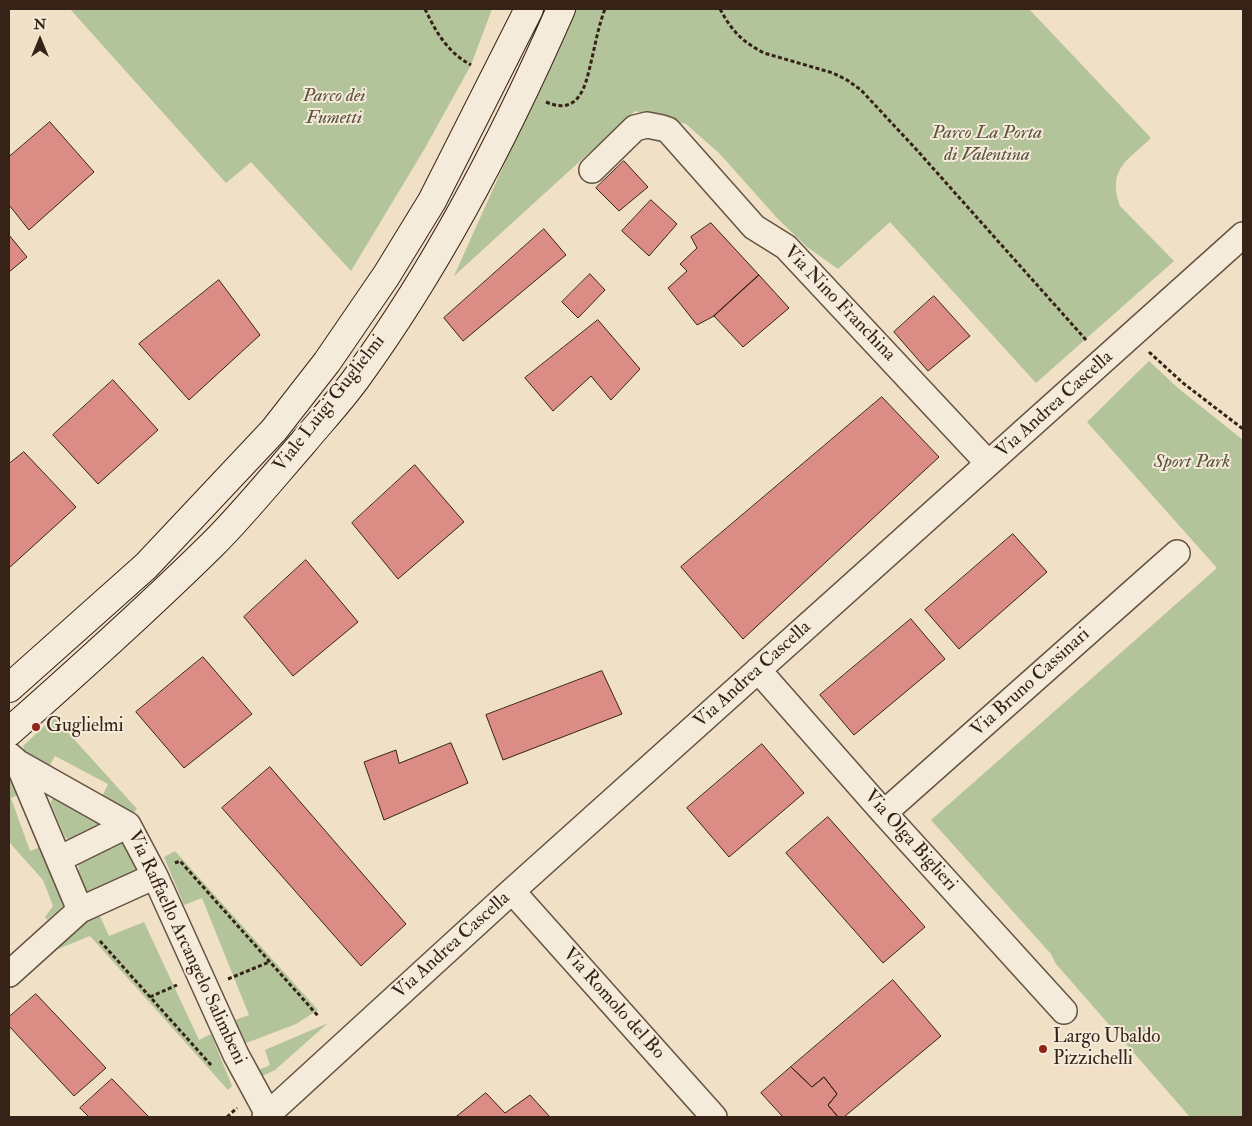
<!DOCTYPE html>
<html>
<head>
<meta charset="utf-8">
<style>
	body { margin:0 }
	#map { position:relative; width:1252px; height:1126px; overflow:hidden; background:#f0e0c6; font-family:"IM FELL Double Pica",serif }
	canvas { display:block }
	.frame { position:absolute; inset:0; border:10px solid #372217; pointer-events:none }
	.north { position:absolute; left:15px; top:15px; width:50px; height:50px; -webkit-text-stroke:4px #f5ebda; paint-order:stroke; rotate:0deg; font-size:14px; font-weight:700; line-height:20px; text-align:center; color:#372217 }
	.north::after { content:''; display:block; margin:auto; width:18px; height:22px; background:#372217; clip-path:polygon(50% 0,100% 100%,50% 72%,0 100%) }
</style>
</head>
<body>
<div id="map">
<canvas width="1252" height="1126"></canvas>
<div class="frame"></div>
<div class="north">N</div>
</div>
<script>
const context = document.querySelector('canvas').getContext('2d');
context.lineJoin = 'round';
function paint(path, color) { context.fillStyle = color; context.fill(path, 'evenodd'); }
function stroke(path, color, width, dash) { context.strokeStyle = color; context.lineWidth = width; context.lineCap = dash ? 'butt' : 'round'; context.setLineDash(dash || []); context.stroke(path); }
function drawText(font, color, halo, rows, align = 'center') {
  context.font = font + ' "IM FELL Double Pica",serif'; context.lineWidth = 4; context.setLineDash([]); context.textBaseline = 'middle'; context.strokeStyle = halo; context.fillStyle = color; for (const [text, x, y, turn = 0] of rows) {
    context.save(); context.translate(x, y); context.rotate((+turn || 0) * Math.PI / 180); context.textAlign = isNaN(turn) ? turn : align; if (halo) context.strokeText(text, 0, 0); context.fillText(text, 0, 0); context.restore();
  }
}
const green = new Path2D(`
	M 70,9 L 492,9 L 471,65 L 425,148 L 351,271 L 251,162 L 226,183 Z
	M 574,9 L 1029,9 L 1151,138 C 1127,161 1107,169 1120,206 L 1174,261 L 1036,383 L 890,222 L 838,269 L 807,247 L 778,219 L 719,153 L 686,124 L 635,111 L 454,276 Z
	M 1149,361 L 1178,388 L 1243,440 L 1243,1117 L 1190,1117 L 1056,964 L 1051,954 L 931,820 L 1217,568 L 1087,422 Z
	M 54,717 L 137,809 L 129,817 L 100,801 L 108,784 L 55,756 L 46,772 L 27,762 L 23,746 Z
	M 9,767 L 26,791 L 11,798 L 30,851 L 48,844 L 72,898 L 47,920 L 45,917 L 53,906 L 43,880 L 9,842 Z
	M 53,798 L 57,798 L 100,821 L 101,825 L 71,841 L 65,837 L 51,804 L 51,801 Z
	M 121,840 L 127,841 L 143,869 L 92,895 C 82,889 76,870 80,859 Z
	M 175,851 L 318,1010 L 296,1024 L 241,1045 L 230,1022 L 249,1015 L 202,898 L 184,905 L 164,857 Z
	M 99,914 L 109,936 L 144,922 L 199,1040 L 211,1034 L 232,1086 L 228,1090 L 90,936 L 58,949 L 54,945 L 82,922 Z
	M 328,1023 L 275,1070 L 256,1079 L 254,1072 L 270,1065 L 265,1050 Z`);
const building = new Path2D(`
	M 50,122 L 94,172 L 29,230 L 9,205 L 9,157 Z
	M 624,161 L 648,187 L 619,211 L 596,188 Z
	M 651,200 L 677,224 L 649,256 L 622,231 Z
	M 711,223 L 759,275 L 714,316 L 697,325 L 668,288 L 687,271 L 680,264 L 697,248 L 691,237 Z
	M 544,229 L 566,255 L 463,341 L 444,318 Z
	M 9,235 L 27,257 L 9,272 Z
	M 590,274 L 605,290 L 578,318 L 562,302 Z
	M 759,275 L 789,308 L 743,347 L 714,316 Z
	M 219,280 L 260,335 L 189,400 L 139,344 Z
	M 934,296 L 970,336 L 928,371 L 894,332 Z
	M 598,320 L 640,369 L 611,400 L 591,376 L 553,411 L 525,378 Z
	M 113,380 L 158,430 L 98,484 L 53,435 Z
	M 882,397 L 939,457 L 743,639 L 681,567 Z
	M 24,452 L 76,507 L 9,568 L 9,464 Z
	M 415,465 L 464,522 L 398,579 L 352,523 Z
	M 1013,534 L 1047,572 L 959,649 L 925,610 Z
	M 306,560 L 358,622 L 293,676 L 244,617 Z
	M 911,619 L 945,659 L 854,735 L 820,695 Z
	M 203,657 L 252,714 L 184,768 L 136,712 Z
	M 602,671 L 622,714 L 503,760 L 486,715 Z
	M 451,743 L 468,783 L 384,820 L 364,762 L 396,750 L 399,763 Z
	M 762,744 L 804,793 L 729,857 L 687,808 Z
	M 270,767 L 406,924 L 361,966 L 222,808 Z
	M 828,817 L 925,927 L 883,963 L 786,853 Z
	M 893,980 L 941,1036 L 844,1117 L 838,1117 L 828,1105 L 837,1094 L 824,1077 L 812,1087 L 791,1067 Z
	M 36,994 L 106,1068 L 74,1096 L 9,1026 L 9,1017 Z
	M 791,1067 L 812,1087 L 824,1077 L 837,1094 L 828,1105 L 838,1117 L 783,1117 L 761,1093 Z
	M 112,1079 L 149,1117 L 89,1117 L 80,1108 Z
	M 486,1093 L 505,1113 L 530,1095 L 550,1117 L 456,1117 Z`);
const path = new Path2D(`
	M 425,9 C 436,32 447,52 471,65
	M 720,9 C 732,31 741,41 764,53 L 833,73 L 847,80 L 861,90 L 915,148 L 1087,341
	M 546,102 C 581,117 586,83 592,58 C 596,41 599,24 605,9
	M 1149,352 L 1183,383 L 1243,429
	M 175,863 L 180,861 L 319,1017
	M 100,941 L 211,1065
	M 228,979 L 269,962
	M 150,997 L 177,985
	M 227,1117 L 237,1108`);
const street = new Path2D(`
	M 592,170 L 635,128 L 647,125 L 662,128 L 668,130 L 754,227 L 786,247 L 988,463
	M 758,670 L 884,813 L 1064,1011
	M 9,755 L 18,763 L 128,825 L 155,876 L 236,1055 L 268,1114
	M 884,813 L 1177,553
	M 59,859 L 128,825
	M 512,891 L 714,1117
	M 80,910 L 155,876
	M 9,974 L 80,910 L 18,763
	M 265,1117 L 512,891 L 1243,235`);
const secondary = new Path2D(`
	M 9,688 L 146,566 L 274,430 L 327,362 L 386,276 L 432,201 L 529,9
	M 9,732 C 78,671 147,609 213,544 C 244,513 273,477 302,444 C 320,422 341,400 358,376 C 440,263 505,137 561,9`);
const markers = [
	[36,727,5,"#8f2418"],
	[1043,1049,5,"#8f2418"]
];
const parkNames = [
	["Parco dei",334,97],
	["Fumetti",334,119],
	["Parco La Porta",987,134],
	["di Valentina",987,156],
	["Sport Park",1192,463]
];
const streetNames = [
	["Via Nino Franchina",839,304,46],
	["Viale Luigi Guglielmi",330,404,-52],
	["Via Andrea Cascella",1055,405,-42],
	["Via Andrea Cascella",753,675,-42],
	["Via Bruno Cassinari",1031,683,-42],
	["Via Olga Biglieri",910,841,48],
	["Via Andrea Cascella",452,946,-42],
	["Via Raffaello Arcangelo Salimbeni",186,948,65],
	["Via Romolo del Bo",613,1004,48]
];
const poiNames = [
	["Guglielmi",46,727],
	["Largo Ubaldo",1053,1038],
	["Pizzichelli",1053,1060]
];
paint(green, '#b3c39a');
paint(building, '#db8c84');
stroke(building, '#372217', 1);
stroke(street, '#655243', 28);
stroke(secondary, '#372217', 30);
stroke(path, '#372217', 3, [4, 2.5]);
stroke(street, '#f5ebda', 25);
stroke(secondary, '#f5ebda', 28);
for (const [x, y, r, color] of markers) { const dot = new Path2D(); dot.arc(x, y, r, 0, 2 * Math.PI); context.fillStyle = color; context.fill(dot); stroke(dot, '#f5ebda', 2); }
drawText('italic 19px', '#5c523e', '#f5ebda', parkNames);
drawText('19px', '#372217', '#f5ebda', streetNames);
drawText('19px', '#372217', '#f5ebda', poiNames, 'left');
</script>
</body>
</html>
